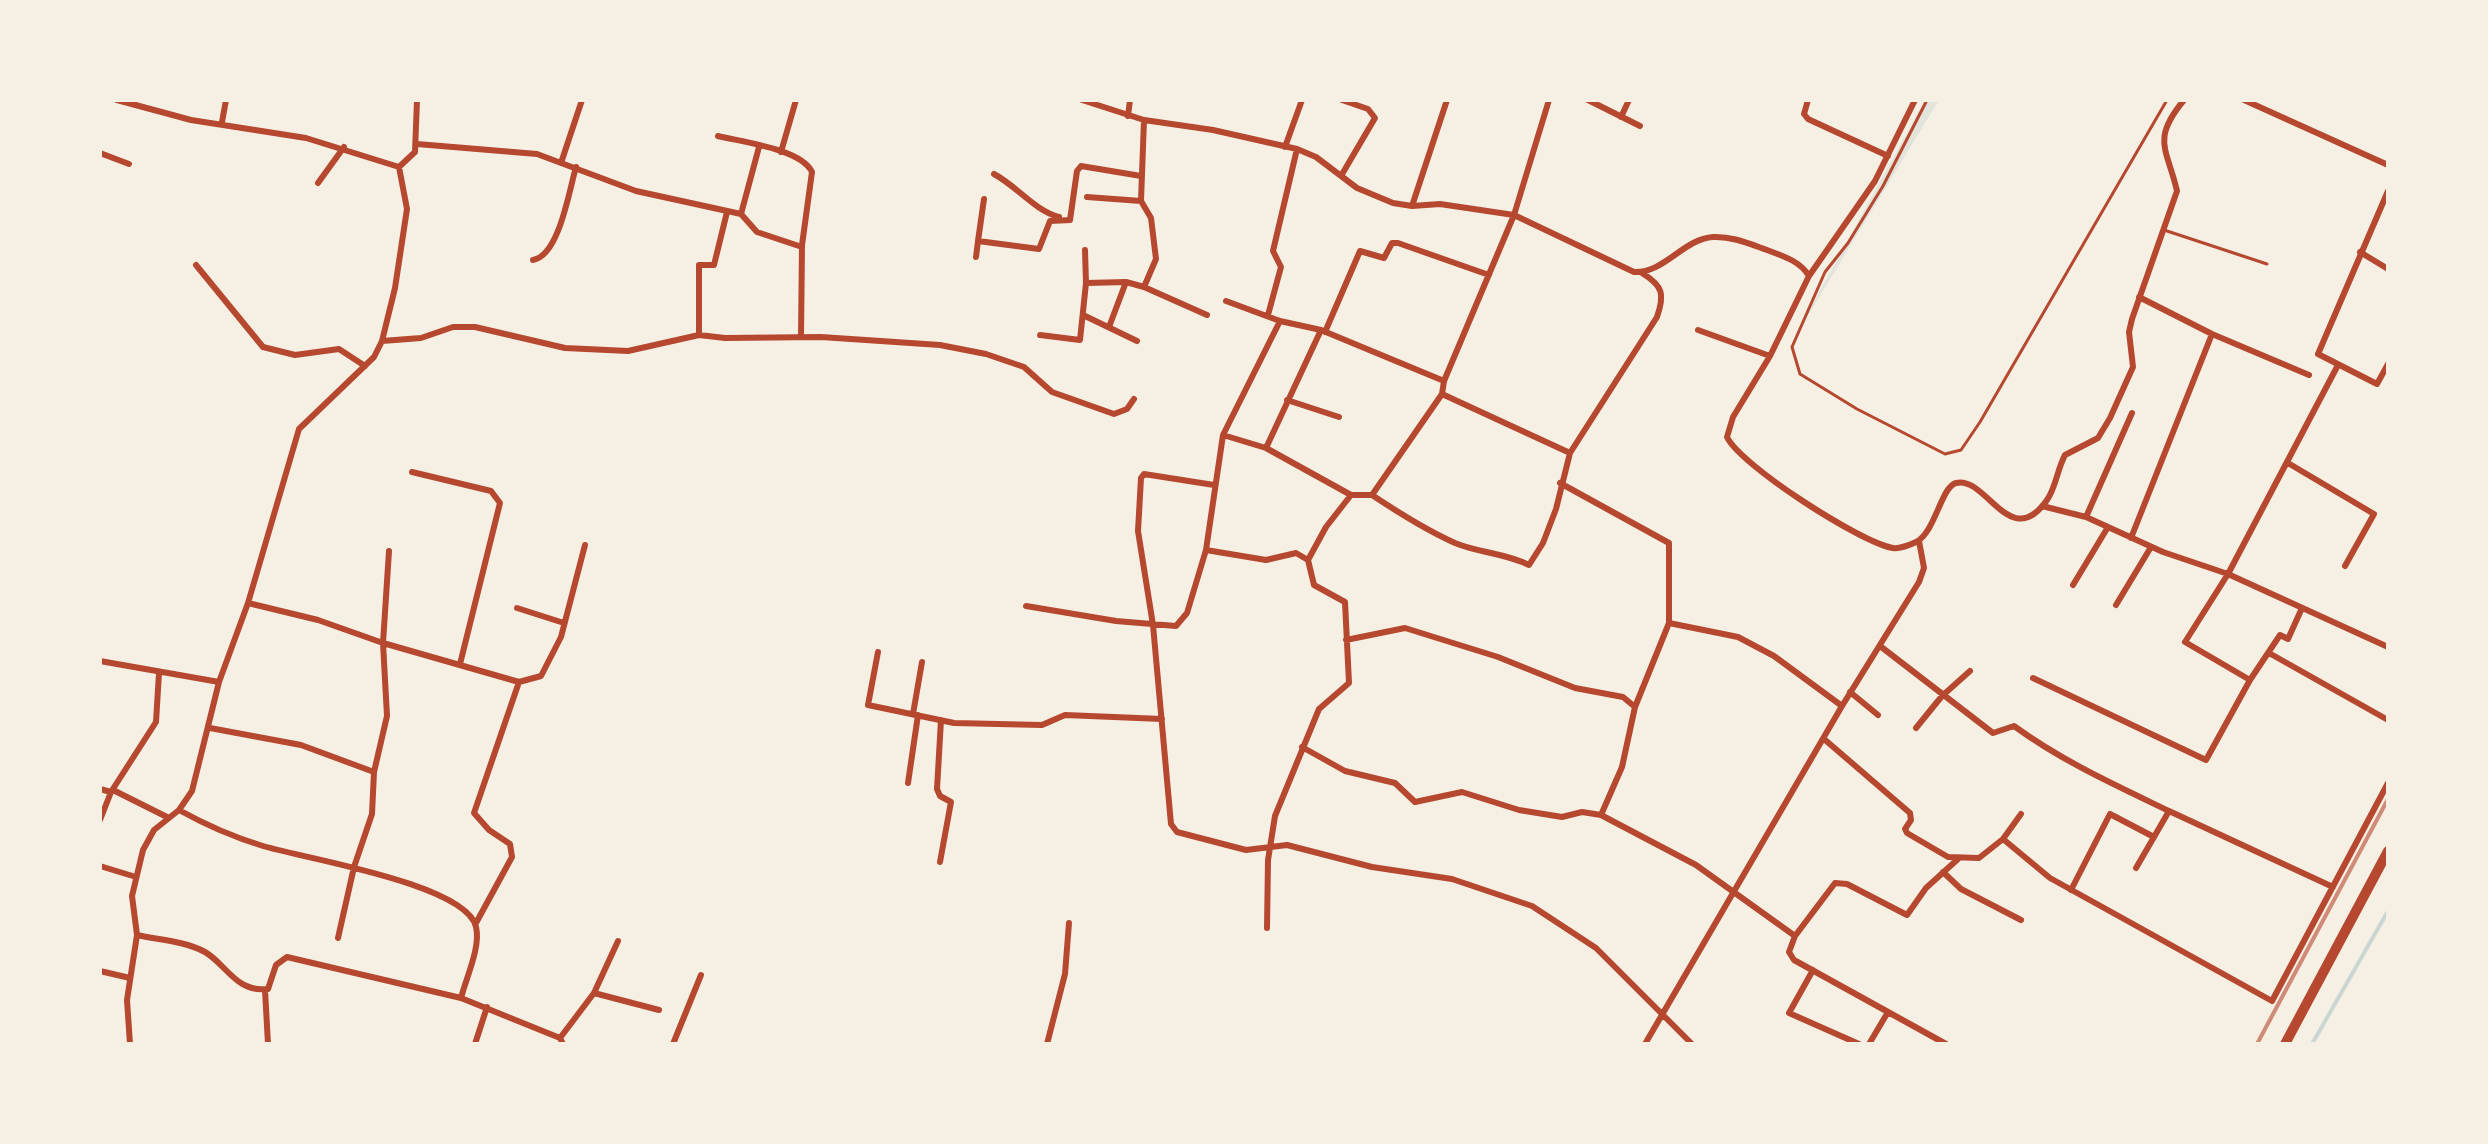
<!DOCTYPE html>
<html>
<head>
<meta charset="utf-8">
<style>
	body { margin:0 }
	#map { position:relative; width:2488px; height:1144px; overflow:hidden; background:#f6efe4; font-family:"Times New Roman",serif }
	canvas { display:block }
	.frame { position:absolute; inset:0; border:102px solid #f6efe4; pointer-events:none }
</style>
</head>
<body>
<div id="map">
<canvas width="2488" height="1144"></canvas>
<div class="frame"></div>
</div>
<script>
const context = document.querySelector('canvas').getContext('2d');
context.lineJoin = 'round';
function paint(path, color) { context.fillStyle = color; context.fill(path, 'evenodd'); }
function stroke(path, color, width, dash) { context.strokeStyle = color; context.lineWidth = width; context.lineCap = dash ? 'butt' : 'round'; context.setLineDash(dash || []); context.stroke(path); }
const green = new Path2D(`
	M 1925,100 L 1939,100 L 1790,345 Z`);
const stream = new Path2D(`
	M 2312,1044 L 2388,911`);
const service = new Path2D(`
	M 1927,100 L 1883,186 L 1848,243 L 1825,272 L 1792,347 L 1800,374 L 1857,409 L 1945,454 L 1961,450 L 1980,422 L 2167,100
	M 2164,230 L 2267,264`);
const minor = new Path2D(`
	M 117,100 L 191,120 L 306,138 L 399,167 L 415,152 L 417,100
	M 1082,100 L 1144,120 L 1213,130 L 1297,149 L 1316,157 L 1357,188 L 1393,203 L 1412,206 L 1440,204 L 1514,215 L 1634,272 C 1665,273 1683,239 1713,237 C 1732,236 1750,244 1767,250 C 1783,256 1800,261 1809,276 L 1770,356 L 1733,417 L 1727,437 C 1740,465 1861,543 1893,548 C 1899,549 1910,545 1916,542 C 1935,533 1941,487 1956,483 C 1986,475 2010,553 2047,500 C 2056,487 2057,470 2065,455 L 2098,438 L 2110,418 L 2133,367 L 2129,332 L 2132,319 L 2177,191 C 2167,148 2151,140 2184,100
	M 1588,100 L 1640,126
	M 1808,100 L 1804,114 L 1808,119 L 1888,156
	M 2244,100 L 2388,165
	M 1128,116 L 1130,100
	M 1621,117 L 1629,100
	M 222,122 L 226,100
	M 718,136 C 742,142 801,149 812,172 L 802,245 L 801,337
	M 417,144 L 537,154 L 636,191 L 741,214 L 759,147
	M 1285,147 L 1302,100
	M 781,152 L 796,100
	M 100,153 L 129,164
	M 562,160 L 582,100
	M 994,174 C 1018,187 1034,210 1059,217
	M 1341,176 L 1375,118 L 1368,109 L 1342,100
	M 318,183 L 344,147
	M 2388,191 L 2318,354 L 2377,384 L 2388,364
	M 1087,197 L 1141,201
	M 984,199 L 978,241 L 1039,249 L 1050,221 L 1070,220
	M 1412,206 L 1447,100
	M 741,214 L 757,232 L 802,247
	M 1070,220 L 1077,171 L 1081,166 L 1141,176
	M 1085,250 L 1086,283 L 1126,282 L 1144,287 L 1156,259 L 1151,218 L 1141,201 L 1144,120
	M 2360,252 L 2388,269
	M 976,257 L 978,241
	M 533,260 C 559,256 569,191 576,167
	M 196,265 L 263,347 L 295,355 L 339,349 L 365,366
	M 1809,276 L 1875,181 L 1915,100
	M 1144,287 L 1207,315
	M 2139,297 L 2212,334 L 2309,375
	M 1226,301 L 1280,321 L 1321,330 L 1444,381
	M 1083,315 L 1137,341
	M 1268,315 L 1281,267 L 1273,251 L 1297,149
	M 1280,321 L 1223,435 L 1266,448 L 1351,495 L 1372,495 L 1442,394 L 1444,381 L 1514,215 L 1549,100
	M 1109,327 L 1126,282
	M 1698,330 L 1770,356
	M 1325,332 L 1360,251 L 1384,258 L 1392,243 L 1398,243 L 1489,275
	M 699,335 L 699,265 L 714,265 L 727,212
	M 1040,335 L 1080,340 L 1086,283
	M 382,341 L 421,338 L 453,327 L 475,327 L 565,348 L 628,351 L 699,335 L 725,338 L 821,337 L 940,345 L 986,354 L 1024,367 L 1052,392 L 1114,414 L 1127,409 L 1134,399
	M 1442,394 L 1570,453
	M 1287,400 L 1339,417
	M 1223,435 L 1206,550 L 1266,560 L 1296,553 L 1308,560 L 1314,585 L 1345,602 L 1349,683 L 1319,709 L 1275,816 L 1268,860 L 1267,928
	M 1266,448 L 1321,330
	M 2288,463 L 2374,514 L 2345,566
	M 412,472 L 491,491 L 500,503 L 460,664
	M 1560,483 L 1669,543 L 1669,623 L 1635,707 L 1622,767 L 1601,815
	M 1214,485 L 1144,474 L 1141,478 L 1138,531 L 1153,625 L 1171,824 L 1177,832 L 1246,850 L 1287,845 L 1372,867 L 1452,879 L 1532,906 L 1596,948 L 1692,1044
	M 1372,495 C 1399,513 1426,530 1455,543 C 1479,553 1505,553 1529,565 L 1543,543 L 1556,509 L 1570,453 L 1657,317 C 1665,294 1663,286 1642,273
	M 2042,506 L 2086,517 L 2163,552 L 2228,574 L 2388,647
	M 2086,517 L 2132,413
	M 2131,538 L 2212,334
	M 1308,560 L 1326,527 L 1351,495
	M 2073,585 L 2108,527
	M 248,603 L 318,620 L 383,643 L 519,682 L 541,676 L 561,637 L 585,545
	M 2116,605 L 2151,547
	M 1026,606 L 1116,621 L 1176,626 L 1187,613 L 1206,550
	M 517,608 L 564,623
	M 2302,608 L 2288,639 L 2280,635 L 2250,680 L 2185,642 L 2228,574 L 2338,365
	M 1669,623 L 1738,637 L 1774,656 L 1842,706
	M 1346,640 L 1405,628 L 1498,657 L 1575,688 L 1623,697 L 1635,707
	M 1880,646 L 1993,733 L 2014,726 C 2062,761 2115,785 2169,811
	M 878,652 L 868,705 L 954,723 L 1042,725 L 1065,715 L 1162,719
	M 2269,653 L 2388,720
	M 100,661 L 219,682
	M 2033,678 L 2206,760 L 2250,680
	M 1850,692 L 1878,715
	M 913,714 L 922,662
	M 210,728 L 301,745 L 374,772
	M 1916,728 L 1942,696 L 1970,671
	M 1824,739 L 1910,813 L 1911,820 L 1905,829 L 1907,833 L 1948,857 L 1979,858 L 2003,839 L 2021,814
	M 1302,747 L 1345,771 L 1395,783 L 1415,802 L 1462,792 L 1519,810 L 1562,817 L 1582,812 L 1601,815 L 1696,865 L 1795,936 L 1789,952 L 1794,960 L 1946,1044
	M 908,783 L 918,715
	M 100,789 L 111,792 L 156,722 L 159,673
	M 113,790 L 169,818
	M 179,810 C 206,825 233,837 263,846 C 302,858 467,884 476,927 C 481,947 466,978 461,998 L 560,1038 L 563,1044
	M 100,820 L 111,792
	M 2154,837 L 2169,811 L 2333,887
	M 2003,839 L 2050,878 L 2272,1001 L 2388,783
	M 940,862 L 951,802 L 940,796 L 937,789 L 941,720
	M 100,866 L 136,877
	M 1943,872 L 1961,889 L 2021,920
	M 2071,890 L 2110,814 L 2154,837 L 2136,868
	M 476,923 L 512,857 L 510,844 L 489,830 L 474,813 L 519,682
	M 137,935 C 159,940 185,941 205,952 C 226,964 236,993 268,989 L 276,965 L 287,957 L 461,998
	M 1795,936 L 1835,883 L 1847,884 L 1907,915 L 1926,888 L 1958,859
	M 338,938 L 354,867 L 372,814 L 374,772 L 387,716 L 383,643 L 389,551
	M 1813,970 L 1789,1013 L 1859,1044
	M 100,971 L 130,978
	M 265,990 L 268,1044
	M 594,993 L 659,1010
	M 560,1038 L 594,993 L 618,941
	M 130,1044 L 127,1000 L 137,935 L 132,896 L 143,850 L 154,830 L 179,810 L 192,791 L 219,682 L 248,603 L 299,429 L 374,357 L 382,341 L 395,288 L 407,209 L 399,167
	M 475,1044 L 487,1007
	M 673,1044 L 701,975
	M 1047,1044 L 1065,974 L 1069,923
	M 1645,1044 L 1842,706 L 1919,582 L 1924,568 L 1919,541
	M 1869,1044 L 1888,1012`);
const primary = new Path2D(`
	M 2285,1044 L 2388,851`);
const rail = new Path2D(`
	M 2257,1044 L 2388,799`);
paint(green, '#e2e4dc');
stroke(stream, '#c9d6d2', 4);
stroke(service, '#b5482f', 3);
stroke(minor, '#b5482f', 6);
stroke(primary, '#b5482f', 10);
stroke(rail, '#cf8b77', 4);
</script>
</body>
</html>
